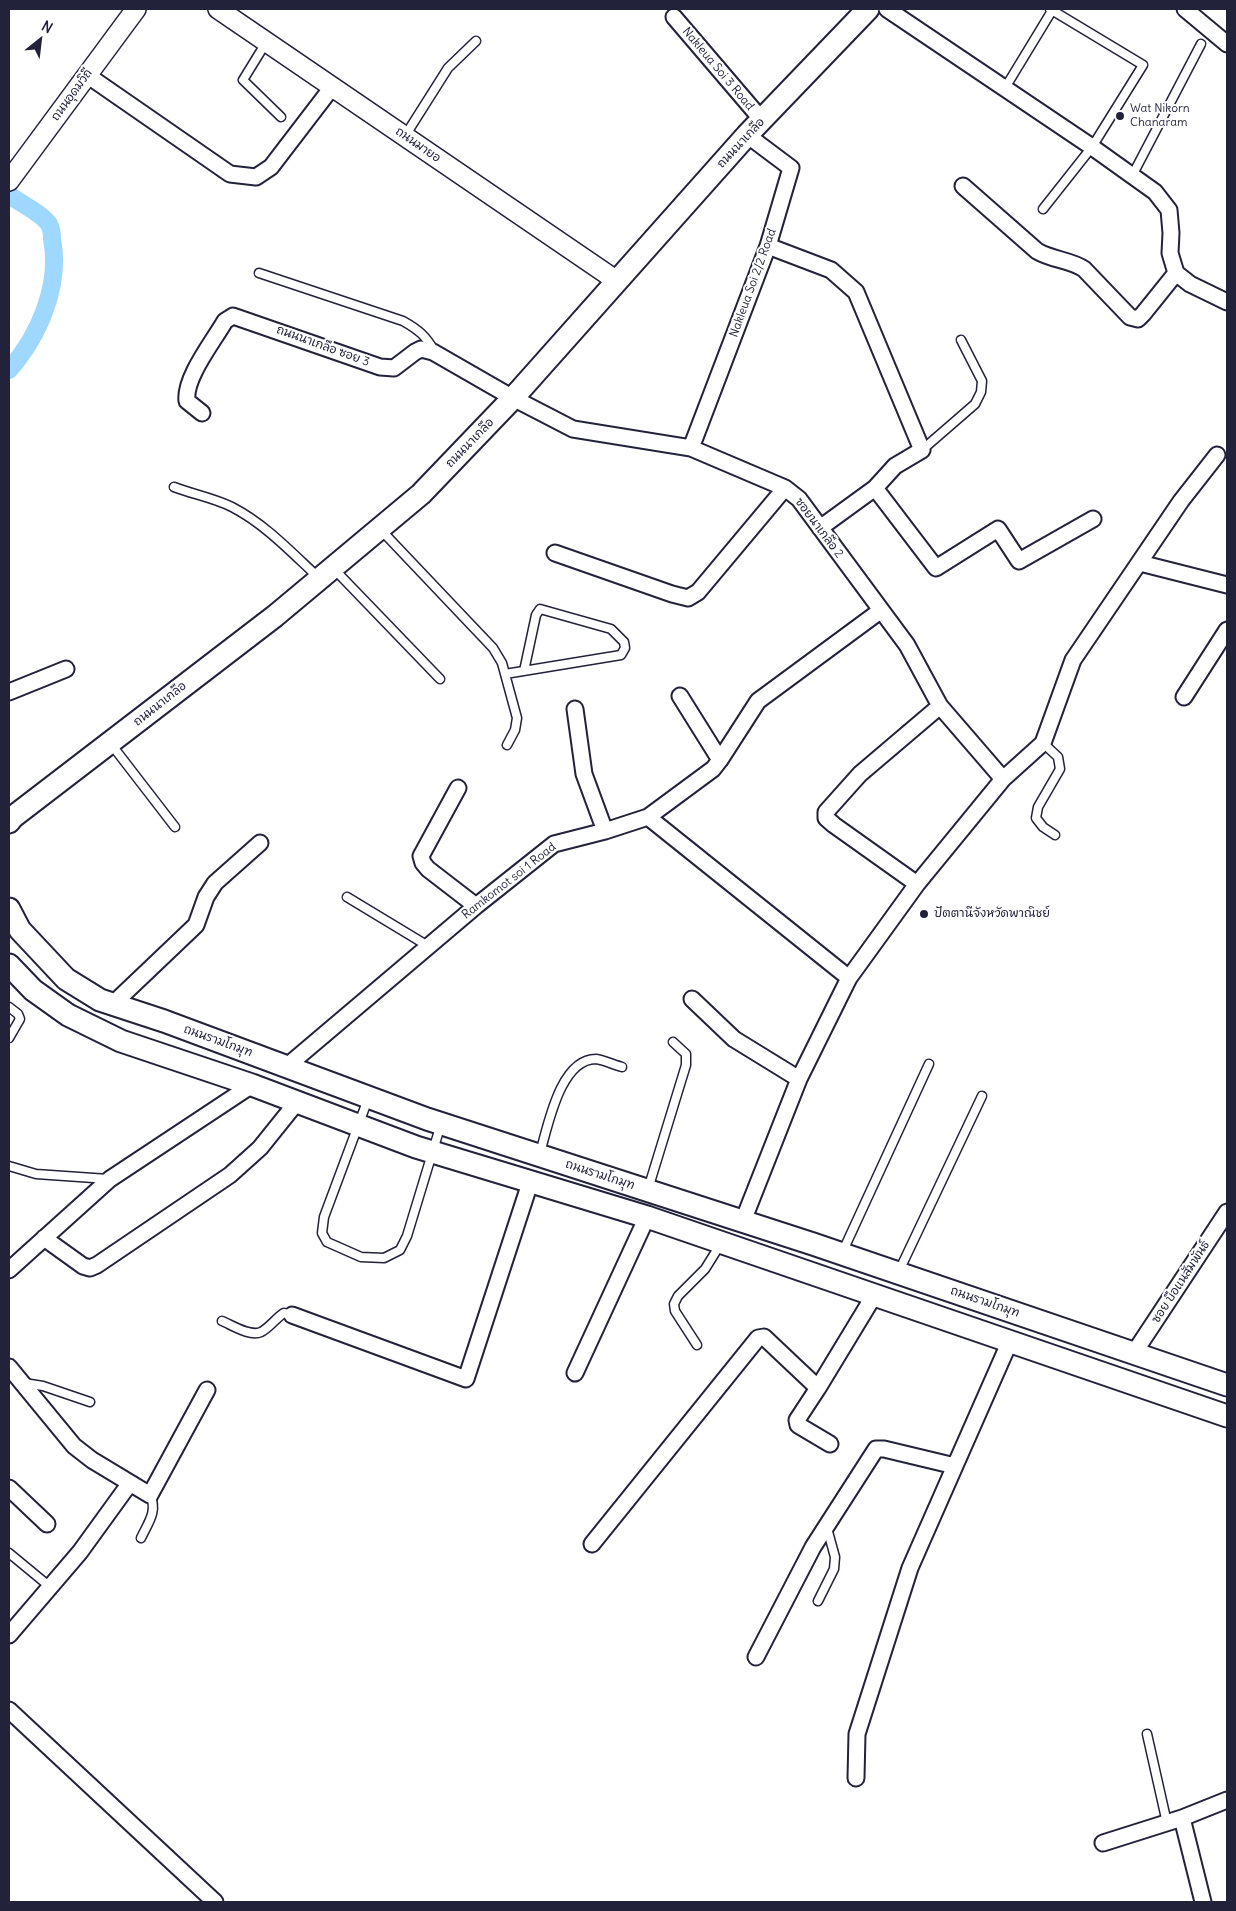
<!DOCTYPE html>
<html>
<head>
<meta charset="utf-8">
<style>
	body { margin:0 }
	#map { position:relative; width:1236px; height:1911px; overflow:hidden; background:#fff; font-family:Delius,sans-serif }
	canvas { display:block }
	.frame { position:absolute; inset:0; border:10px solid #22223b; pointer-events:none }
	.north { position:absolute; left:15px; top:15px; width:50px; height:50px; -webkit-text-stroke:4px #fff; paint-order:stroke; rotate:29deg; font-size:14px; font-weight:700; line-height:20px; text-align:center; color:#22223b }
	.north::after { content:''; display:block; margin:auto; width:18px; height:22px; background:#22223b; clip-path:polygon(50% 0,100% 100%,50% 72%,0 100%) }
</style>
</head>
<body>
<div id="map">
<canvas width="1236" height="1911"></canvas>
<div class="frame"></div>
<div class="north">N</div>
</div>
<script>
const context = document.querySelector('canvas').getContext('2d');
context.lineJoin = 'round';
function stroke(path, color, width, dash) { context.strokeStyle = color; context.lineWidth = width; context.lineCap = dash ? 'butt' : 'round'; context.setLineDash(dash || []); context.stroke(path); }
function drawText(font, color, halo, rows, align = 'center') {
  context.font = font + ' Delius,"Playpen Sans Thai",sans-serif'; context.lineWidth = 4; context.setLineDash([]); context.textBaseline = 'middle'; context.strokeStyle = halo; context.fillStyle = color; for (const [text, x, y, turn = 0] of rows) {
    context.save(); context.translate(x, y); context.rotate((+turn || 0) * Math.PI / 180); context.textAlign = isNaN(turn) ? turn : align; if (halo) context.strokeText(text, 0, 0); context.fillText(text, 0, 0); context.restore();
  }
}
const canal = new Path2D(`
	M 9,195 C 20,203 41,213 49,224 C 51,228 52,235 52,239 C 61,285 39,336 9,370`);
const service = new Path2D(`
	M 267,41 L 243,80 L 281,117
	M 1005,88 L 1053,9
	M 405,136 L 448,68 L 476,41
	M 1132,176 L 1201,44
	M 1043,209 L 1092,147 L 1143,65 L 1050,9
	M 259,273 L 403,321 C 419,330 426,336 435,352
	M 922,450 L 975,404 L 981,392 L 982,381 L 961,340
	M 174,487 C 192,494 214,498 232,507 C 265,524 291,552 318,577
	M 381,530 L 493,648 L 502,663 L 517,718 L 515,730 L 507,745
	M 334,569 L 440,679
	M 505,674 L 621,655 L 625,648 L 624,642 L 611,629 L 540,609 L 536,615 L 524,671
	M 1043,743 L 1058,757 L 1060,769 L 1038,807 L 1036,818 L 1043,827 L 1055,835
	M 111,744 L 175,827
	M 347,897 L 428,946
	M 9,1007 L 18,1014 L 20,1019 L 9,1038
	M 368,1099 L 324,1217 L 322,1233 L 327,1242 L 361,1257 L 384,1258 L 400,1250 L 407,1236 L 441,1124
	M 540,1153 C 548,1126 560,1059 596,1059 C 604,1060 614,1065 622,1067
	M 9,1166 L 36,1174 L 108,1179
	M 648,1189 L 686,1065 L 686,1054 L 673,1042
	M 842,1253 L 929,1064
	M 899,1271 L 982,1096
	M 222,1321 C 232,1325 250,1337 261,1332 C 269,1328 276,1318 284,1313 L 292,1315
	M 697,1345 L 675,1311 L 674,1304 L 678,1296 L 705,1269 L 720,1245
	M 24,1383 L 43,1386 L 90,1402
	M 141,1538 C 148,1523 158,1511 150,1495
	M 9,1553 L 49,1586
	M 818,1601 L 834,1569 L 835,1557 L 827,1528
	M 1147,1734 L 1167,1823`);
const minor = new Path2D(`
	M 887,9 L 1092,147 L 1155,192 L 1169,210 L 1171,233 L 1170,253 L 1176,273 L 1190,284 L 1227,302
	M 1185,9 L 1227,44
	M 674,17 L 762,120
	M 87,75 L 230,174 L 256,177 L 271,167 L 333,86
	M 963,186 L 1037,251 C 1052,260 1071,260 1084,269 L 1130,317 L 1138,319 L 1143,314 L 1176,273
	M 768,246 L 831,270 L 856,292 L 922,450 L 895,466 L 875,488 L 820,528
	M 202,413 L 187,401 C 184,378 213,342 225,321 L 233,316 L 380,367 L 394,368 L 415,352 L 421,349 L 433,352 L 513,398 L 573,429 L 691,448 L 785,488 L 799,499 L 907,645 L 940,706 L 1003,779
	M 691,448 L 768,246 L 791,168 L 747,135
	M 875,488 L 936,568 L 998,529 L 1019,561 L 1093,519
	M 555,553 L 672,594 L 688,598 L 698,592 L 785,488
	M 1140,563 L 1227,585
	M 9,692 L 66,669
	M 680,696 L 720,760
	M 1184,697 L 1227,630
	M 575,709 L 584,774 L 605,831
	M 458,788 L 421,856 L 423,863 L 428,869 L 476,906
	M 648,817 L 849,978
	M 917,884 L 834,825 L 826,818 L 826,812 L 860,774 L 940,706
	M 692,999 L 734,1039 L 799,1079
	M 113,1004 L 196,925 L 206,897 L 215,883 L 260,843
	M 286,1067 L 476,906 L 554,844 L 605,831 L 648,817 L 713,769 L 720,760 L 758,701 L 880,611
	M 743,1221 L 799,1079 L 849,978 L 917,884 L 1003,779 L 1043,743 L 1073,660 L 1181,501 L 1217,455
	M 44,1238 L 83,1266 L 90,1268 L 97,1265 L 230,1175 L 260,1148 L 297,1102
	M 9,1270 L 110,1179 L 252,1085
	M 292,1315 L 466,1379 L 530,1183
	M 1134,1353 L 1227,1212
	M 9,1367 L 74,1446 L 92,1460 L 150,1495 L 207,1390
	M 575,1373 L 647,1217
	M 818,1388 L 797,1420 L 798,1425 L 830,1444
	M 9,1488 L 47,1524
	M 592,1544 L 758,1338 L 764,1337 L 818,1388 L 875,1294
	M 9,1635 L 80,1552 L 130,1483
	M 756,1657 L 813,1547 L 876,1449 L 884,1449 L 955,1466
	M 9,1710 L 215,1902
	M 856,1778 L 857,1734 L 910,1568 L 1010,1341
	M 1103,1843 L 1182,1818
	M 1203,1902 L 1182,1818 L 1227,1800`);
const tertiary = new Path2D(`
	M 218,9 L 617,281
	M 9,181 L 136,9`);
const secondary = new Path2D(`
	M 9,822 L 13,817 L 275,616 L 421,494 L 513,398 L 747,135 L 868,9
	M 9,909 L 20,930 L 66,979 L 100,1000 L 164,1021 L 427,1119 L 813,1244 L 1227,1385
	M 9,965 L 33,990 L 68,1015 L 121,1041 L 252,1085 L 416,1147 L 647,1217 L 1227,1416`);
const markers = [
	[1120,116,5,"#22223b"],
	[924,914,5,"#22223b"]
];
const streetNames = [
	["Nakleua Soi 3 Road",718,69,50],
	["ถนนอุดมวิถี",72,95,-54],
	["ถนนนาเกลือ",741,143,-47],
	["ถนนมายอ",418,145,35],
	["Nakleua Soi 2/2 Road",753,283,-70],
	["ถนนนาเกลือ ซอย 3",323,346,20],
	["ถนนนาเกลือ",470,443,-46],
	["ซอยนาเกลือ 2",819,528,53],
	["ถนนนาเกลือ",160,704,-38],
	["Ramkomot soi 1 Road",509,881,-38],
	["ถนนรามโกมุท",218,1041,20],
	["ถนนรามโกมุท",600,1175,18],
	["ซอย บือแนสัมพันธ์",1181,1282,-57],
	["ถนนรามโกมุท",985,1302,19]
];
const poiNames = [
	["Wat Nikorn",1130,109],
	["Chanaram",1130,123],
	["ปัตตานีจังหวัดพาณิชย์",934,914]
];
stroke(canal, '#9ed8fe', 18);
stroke(service, '#22223b', 11);
stroke(minor, '#22223b', 19);
stroke(tertiary, '#22223b', 22);
stroke(secondary, '#22223b', 25);
stroke(service, '#fff', 8);
stroke(minor, '#fff', 15);
stroke(tertiary, '#fff', 19);
stroke(secondary, '#fff', 21);
for (const [x, y, r, color] of markers) { const dot = new Path2D(); dot.arc(x, y, r, 0, 2 * Math.PI); context.fillStyle = color; context.fill(dot); stroke(dot, '#fff', 2); }
drawText('12px', '#22223b', '#fff', streetNames);
drawText('12px', '#22223b', '#fff', poiNames, 'left');
</script>
</body>
</html>
